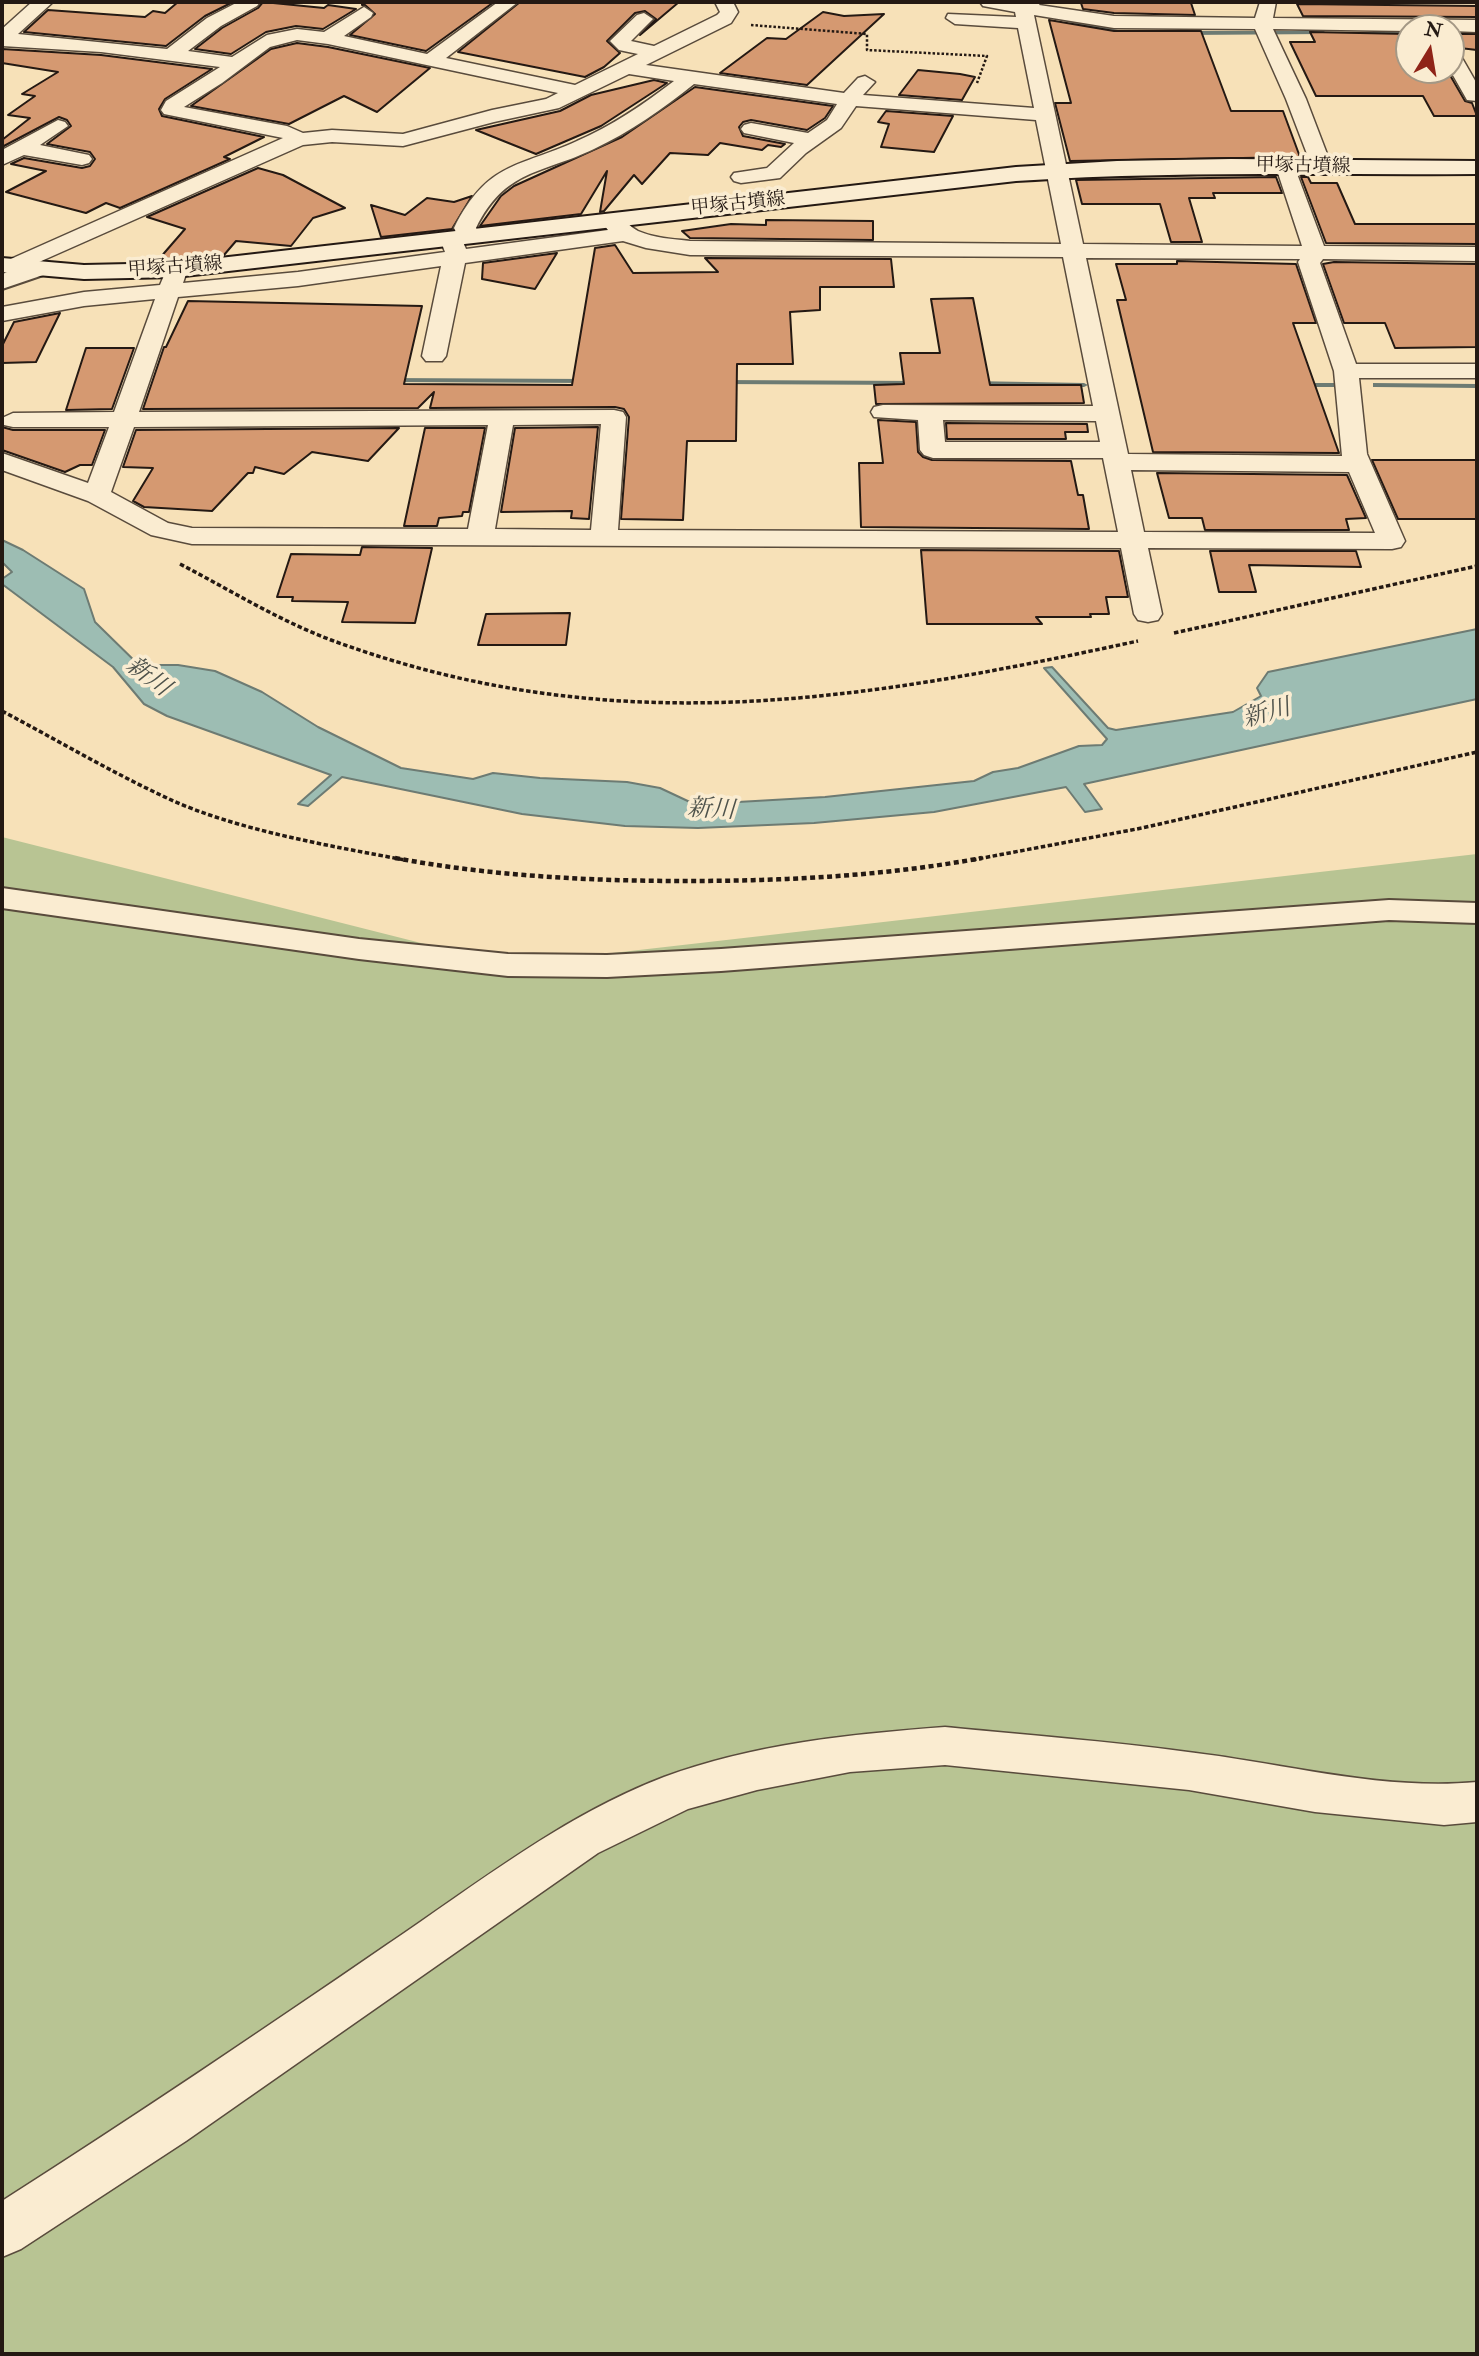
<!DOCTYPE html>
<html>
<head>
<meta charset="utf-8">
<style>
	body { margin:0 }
	#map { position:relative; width:1479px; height:2356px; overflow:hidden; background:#f7e1b8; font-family:"IM FELL Double Pica",serif }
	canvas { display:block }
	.frame { position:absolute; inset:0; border:4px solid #241913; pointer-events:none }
	.north { position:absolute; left:1395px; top:14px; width:70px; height:70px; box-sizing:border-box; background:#faecd1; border:2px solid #a49885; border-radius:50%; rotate:11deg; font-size:19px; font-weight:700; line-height:28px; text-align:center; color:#241913 }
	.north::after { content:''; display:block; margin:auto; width:24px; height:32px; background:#8f2418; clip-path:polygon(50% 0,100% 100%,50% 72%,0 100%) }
</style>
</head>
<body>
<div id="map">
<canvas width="1479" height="2356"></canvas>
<div class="frame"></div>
<div class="north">N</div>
</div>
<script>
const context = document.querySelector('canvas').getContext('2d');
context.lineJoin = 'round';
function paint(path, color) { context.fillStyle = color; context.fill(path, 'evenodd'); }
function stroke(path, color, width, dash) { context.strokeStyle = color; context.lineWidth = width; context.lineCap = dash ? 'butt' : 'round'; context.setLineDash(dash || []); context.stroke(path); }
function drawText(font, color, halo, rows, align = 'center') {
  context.font = font + ' "IM FELL Double Pica","Noto Serif JP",serif'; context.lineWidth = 7; context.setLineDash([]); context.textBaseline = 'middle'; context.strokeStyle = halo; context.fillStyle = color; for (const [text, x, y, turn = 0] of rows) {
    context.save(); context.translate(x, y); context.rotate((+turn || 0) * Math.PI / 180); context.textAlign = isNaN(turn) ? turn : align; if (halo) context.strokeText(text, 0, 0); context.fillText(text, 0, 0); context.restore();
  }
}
const green = new Path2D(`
	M 2,837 L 508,965 L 1477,854 L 1477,2354 L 2,2354 Z`);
const water = new Path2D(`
	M 2,540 L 23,550 L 84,589 L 95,622 L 147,673 L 158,665 L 178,665 L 215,671 L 262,692 L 318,727 L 401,768 L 473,779 L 493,773 L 540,778 L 627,782 L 660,788 L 692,803 L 703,804 L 825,797 L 974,781 L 993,772 L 1018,768 L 1079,746 L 1102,745 L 1107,739 L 1044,668 L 1052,667 L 1108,728 L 1116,730 L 1233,712 L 1261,696 L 1257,688 L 1268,672 L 1477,629 L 1477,699 L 1084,784 L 1102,809 L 1085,812 L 1066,787 L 934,812 L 814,823 L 698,828 L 625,826 L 522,814 L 342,777 L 308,806 L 298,804 L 331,775 L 167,716 L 144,704 L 113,667 L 2,584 L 2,579 L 12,572 L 2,562 Z`);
const stream = new Path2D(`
	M 1040,12 L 1118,30 L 1121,32 L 1118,34 L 1038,15 Z
	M 1324,31 L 1326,34 L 1185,35 L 1182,33 L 1185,31 Z
	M 1361,32 L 1409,32 L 1409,36 L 1363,35 Z
	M 1451,32 L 1477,32 L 1477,36 L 1451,36 Z
	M 386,378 L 588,379 L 592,381 L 588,383 L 389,382 L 385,380 Z
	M 718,380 L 920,381 L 924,383 L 920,385 L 721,384 L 717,382 Z
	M 970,381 L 1084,383 L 1088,385 L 1084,387 L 973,385 L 969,383 Z
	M 1298,383 L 1334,383 L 1338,385 L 1334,387 L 1298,387 Z
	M 1373,383 L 1477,384 L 1477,388 L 1376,387 L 1373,387 Z`);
const building = new Path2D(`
	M 178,2 L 233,2 L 205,16 L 166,46 L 24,32 L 48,10 L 145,17 L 153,11 L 165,13 Z
	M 263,2 L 324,8 L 328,5 L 356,9 L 323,29 L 296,26 L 266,32 L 231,54 L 195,49 L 222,28 L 258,8 Z
	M 362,2 L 494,2 L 426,51 L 350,35 L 375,14 L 365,5 L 362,5 Z
	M 520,2 L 679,2 L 640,35 L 656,19 L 645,11 L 635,13 L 607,41 L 620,53 L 604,67 L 585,77 L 458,52 Z
	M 1081,3 L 1191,3 L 1195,15 L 1114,13 L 1083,9 Z
	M 1297,4 L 1477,6 L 1477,17 L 1303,16 Z
	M 823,12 L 844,16 L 884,14 L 807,85 L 720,73 L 767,38 L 786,39 Z
	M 1049,20 L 1114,31 L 1201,31 L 1231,111 L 1283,111 L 1300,157 L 1070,161 L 1055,103 L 1071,103 Z
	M 1310,32 L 1409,34 L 1409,70 L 1447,70 L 1465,101 L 1472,103 L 1477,116 L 1434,116 L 1423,96 L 1316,96 L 1290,42 L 1315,42 Z
	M 1451,34 L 1477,34 L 1477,50 L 1451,47 Z
	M 297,43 L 328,47 L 430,68 L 377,112 L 344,96 L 289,124 L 191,106 L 271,49 Z
	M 2,49 L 101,55 L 212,69 L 165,99 L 159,109 L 162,116 L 264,137 L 224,157 L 230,159 L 120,208 L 106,203 L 86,213 L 6,192 L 46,171 L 11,164 L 24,158 L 82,168 L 90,166 L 95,159 L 90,152 L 47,144 L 71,126 L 67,120 L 59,117 L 2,147 L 2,140 L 30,118 L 8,115 L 35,96 L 22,94 L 58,72 L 2,63 Z
	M 918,70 L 960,74 L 975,77 L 962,100 L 899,95 Z
	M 654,80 L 667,83 L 601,126 L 536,154 L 476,130 L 560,111 L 591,95 Z
	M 695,87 L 833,106 L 825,118 L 807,130 L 751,120 L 743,122 L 739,127 L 743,136 L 785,144 L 781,147 L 768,145 L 762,150 L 720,143 L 708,155 L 670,153 L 642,184 L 634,175 L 604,211 L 600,212 L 607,171 L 581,214 L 480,226 L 501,196 L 514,186 L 622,137 Z
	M 886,111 L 953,116 L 934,152 L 881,147 L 889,124 L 878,122 Z
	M 258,168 L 283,175 L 345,208 L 313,218 L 291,246 L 236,241 L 224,255 L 159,259 L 185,229 L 147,217 Z
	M 1276,177 L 1282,193 L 1213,193 L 1215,198 L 1189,198 L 1202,242 L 1171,242 L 1160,204 L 1082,204 L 1076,180 Z
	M 1301,177 L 1308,177 L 1311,183 L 1337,183 L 1355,224 L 1477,224 L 1477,244 L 1326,243 Z
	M 472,196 L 452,229 L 381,237 L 371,205 L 405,215 L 427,198 L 454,202 Z
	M 766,220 L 873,221 L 873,240 L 690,238 L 682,231 L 731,224 L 766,225 Z
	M 615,245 L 633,273 L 718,272 L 705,258 L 891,259 L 894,287 L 820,287 L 820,310 L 790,312 L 793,364 L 737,364 L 736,441 L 687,441 L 683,520 L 621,519 L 629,417 L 624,409 L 615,407 L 430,408 L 434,392 L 418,408 L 143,409 L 164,347 L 166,347 L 188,301 L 422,306 L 404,384 L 572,385 L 595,248 Z
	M 557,253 L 535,289 L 482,279 L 483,263 Z
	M 1177,261 L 1296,264 L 1316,323 L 1293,323 L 1339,453 L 1153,452 L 1117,300 L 1126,300 L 1116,264 L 1177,264 Z
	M 1334,262 L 1477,264 L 1477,347 L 1395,348 L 1385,323 L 1344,323 L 1323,264 Z
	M 973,298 L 990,385 L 1081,385 L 1084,403 L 876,404 L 874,385 L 904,384 L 900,353 L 940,353 L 931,299 Z
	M 60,313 L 36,362 L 2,363 L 2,346 L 14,322 Z
	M 86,348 L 134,348 L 112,409 L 66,410 Z
	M 878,420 L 916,422 L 918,452 L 923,457 L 932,460 L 1071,461 L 1078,495 L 1083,495 L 1089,529 L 861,527 L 859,463 L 883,463 Z
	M 946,423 L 1087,424 L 1088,432 L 1065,432 L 1066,439 L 947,439 Z
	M 2,427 L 13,430 L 105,430 L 92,465 L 80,465 L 65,472 L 2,450 Z
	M 598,427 L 589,519 L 571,518 L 572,511 L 501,512 L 515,428 Z
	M 399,428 L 368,461 L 312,452 L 284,474 L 255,467 L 253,473 L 248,473 L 212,511 L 144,507 L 133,501 L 153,468 L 123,467 L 136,430 Z
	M 425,428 L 485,428 L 469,512 L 463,512 L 462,516 L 439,518 L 437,526 L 404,526 Z
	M 1372,460 L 1477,460 L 1477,519 L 1398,519 Z
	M 1157,473 L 1347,475 L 1366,518 L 1346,519 L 1349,530 L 1205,530 L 1202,518 L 1169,518 Z
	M 362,547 L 432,548 L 415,623 L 342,622 L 348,602 L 292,601 L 293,597 L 277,597 L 291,554 L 360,555 Z
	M 921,550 L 1119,551 L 1128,597 L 1106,597 L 1109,614 L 1090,614 L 1091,617 L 1036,617 L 1042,624 L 927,624 Z
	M 1210,551 L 1356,551 L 1361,567 L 1249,565 L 1256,592 L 1219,592 Z
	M 570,613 L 566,645 L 478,645 L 486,614 Z`);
const pathFar2 = new Path2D(`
	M 751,25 L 867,34 L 867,50 L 987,56 L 977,83`);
const pathFar1 = new Path2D(`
	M 180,564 C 230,590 278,620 331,640 C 611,743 856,702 1138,641
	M 1174,633 L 1477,566
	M 2,711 C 57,740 111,772 167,798 C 235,830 331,846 405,860
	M 972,860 L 1142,828 L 1477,752`);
const path = new Path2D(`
	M 395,858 C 491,876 589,881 686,881 C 785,881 884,876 982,858`);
const minor = new Path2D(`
	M 32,2 L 53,2 L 18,34 L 167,49 L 207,18 L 238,2 L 260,2 L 257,6 L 221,26 L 188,51 L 232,57 L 267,35 L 297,29 L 324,32 L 364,7 L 373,13 L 371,17 L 344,36 L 427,54 L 498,2 L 518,2 L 446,58 L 575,85 L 638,54 L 619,50 L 610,41 L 637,15 L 644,13 L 653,19 L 631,41 L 654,46 L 717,15 L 720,12 L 715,2 L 733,2 L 738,12 L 731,23 L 646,65 L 844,93 L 858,78 L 865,76 L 875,82 L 863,95 L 1034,108 L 1018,28 L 955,24 L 946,18 L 948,14 L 1016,17 L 1015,12 L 983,6 L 980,2 L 1041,2 L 1039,5 L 1114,16 L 1255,18 L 1260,2 L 1276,2 L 1273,18 L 1477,20 L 1477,32 L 1451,31 L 1451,28 L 1409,28 L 1409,31 L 1273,29 L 1306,99 L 1332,167 L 1329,171 L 1315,171 L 1312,167 L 1286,99 L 1255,29 L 1114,28 L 1034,15 L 1083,244 L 1302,246 L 1276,167 L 1279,163 L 1293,163 L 1324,246 L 1477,247 L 1477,261 L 1323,259 L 1320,263 L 1356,364 L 1477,364 L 1477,378 L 1359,378 L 1367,454 L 1405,541 L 1401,547 L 1392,549 L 1148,548 L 1162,614 L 1158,620 L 1148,622 L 1138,620 L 1134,614 L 1121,548 L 192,544 L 151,535 L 88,501 L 2,470 L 2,453 L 88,483 L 109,427 L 13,427 L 4,425 L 2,418 L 13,413 L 114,412 L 155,299 L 84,306 L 2,321 L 2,307 L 84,292 L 160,285 L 168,266 L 184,266 L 187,271 L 183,283 L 298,272 L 445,252 L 440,239 L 443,234 L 457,234 L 454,228 C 488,161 518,168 577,141 C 612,126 644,104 674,81 L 629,74 L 559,108 L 494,122 L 403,146 L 332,142 L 303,145 L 12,274 L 4,272 L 2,266 L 4,262 L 283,138 L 164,114 L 161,110 L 166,101 L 220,67 L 101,52 L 2,46 L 2,29 ZM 297,40 L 328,44 L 558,93 L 546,99 L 492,110 L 403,134 L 332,130 L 303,133 L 287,126 L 184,107 L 222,83 L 270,47 ZM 694,84 L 837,104 L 827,120 L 808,133 L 751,123 L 744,125 L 741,129 L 744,133 L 794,143 L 767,168 L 734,173 L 731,177 L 734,181 L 741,183 L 780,178 L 806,153 L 841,128 L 856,106 L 1036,120 L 1061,244 L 690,241 C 673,239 654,238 638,231 C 625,224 620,211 603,215 L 600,220 L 608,230 L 466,249 L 463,242 L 477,242 L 480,237 L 476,228 C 505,169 542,174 594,149 C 630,132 663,109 694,84 ZM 623,241 L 646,248 L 690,255 L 1063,257 L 1093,406 L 883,405 L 874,407 L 871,412 L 874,417 L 918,420 L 920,450 L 924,455 L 933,458 L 1103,458 L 1118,532 L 618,530 L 626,417 L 623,412 L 614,410 L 139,412 L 178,297 L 298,286 L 441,266 L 422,356 L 426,361 L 442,361 L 446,356 L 465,263 ZM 1086,258 L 1300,259 L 1298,262 L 1334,371 L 1342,456 L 1128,454 ZM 943,420 L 1096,421 L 1100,442 L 945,442 ZM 601,424 L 591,530 L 495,529 L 513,425 ZM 488,425 L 468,529 L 192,528 L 168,523 L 111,492 L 134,427 ZM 1131,470 L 1349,472 L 1375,533 L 1144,532 Z
	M 1451,49 L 1458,51 L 1477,84 L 1477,101 L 1467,100 L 1450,70 Z
	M 58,120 L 65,122 L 68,126 L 40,145 L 89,155 L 92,159 L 89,163 L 82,165 L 24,155 L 2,165 L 2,150 Z
	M 945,1727 C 1026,1735 1107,1741 1188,1752 C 1283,1763 1380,1791 1477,1782 L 1477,1822 L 1444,1825 L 1315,1812 L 1189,1790 L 945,1765 L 850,1772 L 757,1790 L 688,1809 L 598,1853 L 186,2141 L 21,2249 L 2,2257 L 2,2201 C 132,2118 260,2032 388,1944 C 477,1884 564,1815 664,1777 C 753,1744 851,1734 945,1727 Z`);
const tertiary = new Path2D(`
	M 38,262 L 46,264 L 50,269 L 46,274 L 2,289 L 2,274 Z
	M 2,888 L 359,939 L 508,954 L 607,955 L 721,949 L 1389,900 L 1477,903 L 1477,923 L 1389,920 L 721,971 L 607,977 L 508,976 L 359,959 L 2,908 Z`);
const secondary = new Path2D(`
	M 1231,159 L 1477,161 L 1477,174 C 1323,175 1170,171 1016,181 L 176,277 L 84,279 L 2,272 L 2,258 L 84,265 L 176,263 L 1016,167 L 1117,161 Z`);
const farStreetnames = [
	["甲塚古墳線",1303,167,1],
	["甲塚古墳線",738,205,-6],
	["甲塚古墳線",175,268,-4]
];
const waterNames = [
	["新川",147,678,37],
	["新川",1267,715,-16],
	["新川",711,811,3]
];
paint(green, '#b8c493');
paint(water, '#9dbdb3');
stroke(water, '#6d7b73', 2);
paint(stream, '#6d7b73');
paint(building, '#d59971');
stroke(building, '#241913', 2);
stroke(minor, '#594b3c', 3);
stroke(tertiary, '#594b3c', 4);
stroke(secondary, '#241913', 4);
stroke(pathFar2, '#241913', 2.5, [2.5, 2]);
stroke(pathFar1, '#241913', 3.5, [4.5, 2.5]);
stroke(path, '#241913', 4.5, [5, 3.5]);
paint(minor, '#faecd1');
paint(tertiary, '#faecd1');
paint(secondary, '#faecd1');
drawText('19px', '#241913', '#faecd1', farStreetnames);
drawText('italic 24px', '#4e524b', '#faecd1', waterNames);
</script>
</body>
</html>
